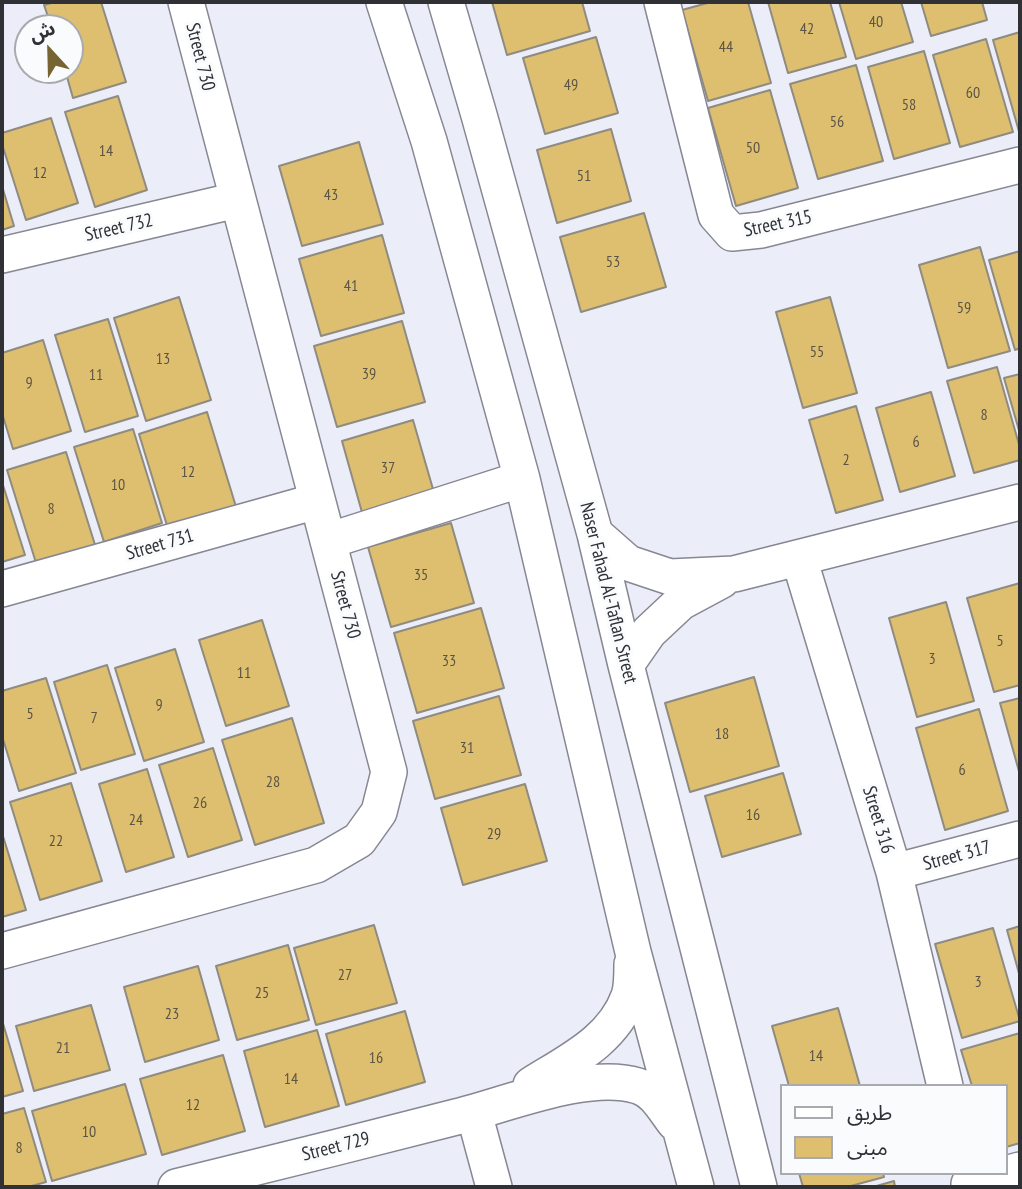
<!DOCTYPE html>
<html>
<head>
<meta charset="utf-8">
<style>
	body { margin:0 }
	#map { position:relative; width:1022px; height:1189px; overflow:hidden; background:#ebedf9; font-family:"PT Sans Narrow","Noto Sans Arabic",sans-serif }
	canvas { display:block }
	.frame { position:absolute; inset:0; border:4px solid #303135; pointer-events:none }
	.legend { position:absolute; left:780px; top:1084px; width:228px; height:91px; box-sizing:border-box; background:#fafbfd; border:2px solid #a9aaad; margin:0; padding:9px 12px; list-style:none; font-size:21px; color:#303135 }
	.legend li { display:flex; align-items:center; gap:14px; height:35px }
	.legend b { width:35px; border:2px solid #a9aaad }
	.north { position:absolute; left:14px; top:14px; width:70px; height:70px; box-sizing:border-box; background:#fafbfd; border:2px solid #a9aaad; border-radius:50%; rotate:338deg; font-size:19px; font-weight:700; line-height:28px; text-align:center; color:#303135 }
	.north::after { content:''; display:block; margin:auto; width:24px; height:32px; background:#776433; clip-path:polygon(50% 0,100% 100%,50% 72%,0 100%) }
</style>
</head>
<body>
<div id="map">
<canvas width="1022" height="1189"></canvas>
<div class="frame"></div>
<ul class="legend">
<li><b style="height:9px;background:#fff"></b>طريق</li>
<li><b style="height:19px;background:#debf70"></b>مبنى</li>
</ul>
<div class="north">ش</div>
</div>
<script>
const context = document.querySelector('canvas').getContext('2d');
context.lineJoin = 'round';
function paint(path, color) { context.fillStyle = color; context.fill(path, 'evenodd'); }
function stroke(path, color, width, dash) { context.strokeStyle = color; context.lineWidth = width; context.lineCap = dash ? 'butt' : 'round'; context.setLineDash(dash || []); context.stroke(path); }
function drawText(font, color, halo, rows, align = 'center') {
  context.font = font + ' "PT Sans Narrow",sans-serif'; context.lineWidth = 6; context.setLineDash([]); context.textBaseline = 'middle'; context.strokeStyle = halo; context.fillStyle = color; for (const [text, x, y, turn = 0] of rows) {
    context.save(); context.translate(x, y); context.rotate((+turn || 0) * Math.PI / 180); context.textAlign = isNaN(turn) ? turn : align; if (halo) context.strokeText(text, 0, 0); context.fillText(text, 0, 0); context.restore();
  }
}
const building = new Path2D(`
	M 55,2 L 101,2 L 126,82 L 73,98 L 65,70 L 70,70 L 70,28 L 52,28 L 44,5 Z
	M 492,2 L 582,2 L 590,31 L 507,55 Z
	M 711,2 L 748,2 L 771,83 L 708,101 L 682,10 Z
	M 768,2 L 830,2 L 846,57 L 788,73 Z
	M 839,2 L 901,2 L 913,42 L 856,59 Z
	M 921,2 L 982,2 L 987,20 L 931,36 Z
	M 1020,32 L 1020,135 L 993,40 Z
	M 596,37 L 618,113 L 545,134 L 523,58 Z
	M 986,39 L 1013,132 L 960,147 L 933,55 Z
	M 924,51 L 950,143 L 894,159 L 868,67 Z
	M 856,65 L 883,161 L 818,179 L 790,84 Z
	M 770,90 L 798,188 L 736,206 L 708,108 Z
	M 118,96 L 147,190 L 95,207 L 65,112 Z
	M 51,118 L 78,203 L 26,220 L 2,144 L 2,133 Z
	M 611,129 L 631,201 L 557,223 L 537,150 Z
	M 359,142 L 383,224 L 302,246 L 279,166 Z
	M 2,186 L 14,226 L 2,230 Z
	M 644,213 L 666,287 L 581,312 L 560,237 Z
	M 382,235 L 404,313 L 321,336 L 299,259 Z
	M 980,247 L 1010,351 L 948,368 L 919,265 Z
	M 1020,251 L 1020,348 L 1015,350 L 989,260 Z
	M 179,297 L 211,400 L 146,421 L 114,318 Z
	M 830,297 L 857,393 L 803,408 L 776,312 Z
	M 108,319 L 138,416 L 85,432 L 55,335 Z
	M 402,321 L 425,402 L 337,427 L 314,346 Z
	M 43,340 L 71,431 L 13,449 L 2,413 L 2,353 Z
	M 997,367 L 1020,448 L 1020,460 L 974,473 L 947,381 Z
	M 1020,374 L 1020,434 L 1004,378 Z
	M 931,392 L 955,476 L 900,492 L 876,408 Z
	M 856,406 L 883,500 L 836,513 L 809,420 Z
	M 207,412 L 237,510 L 169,532 L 139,434 Z
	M 413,420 L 435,496 L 363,516 L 342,441 Z
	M 133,429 L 162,523 L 104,542 L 74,447 Z
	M 66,452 L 96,548 L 37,566 L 7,470 Z
	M 2,482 L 25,555 L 2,562 Z
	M 451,523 L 474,603 L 391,627 L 368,547 Z
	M 1020,583 L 1020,685 L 994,692 L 967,598 Z
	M 946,602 L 974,701 L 917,717 L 889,618 Z
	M 481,608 L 504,688 L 417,713 L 394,633 Z
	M 262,620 L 289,706 L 226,726 L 199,640 Z
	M 175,649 L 204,742 L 144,761 L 115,668 Z
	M 107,665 L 135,754 L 81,770 L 54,682 Z
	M 754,677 L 779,766 L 690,792 L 665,703 Z
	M 46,678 L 76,773 L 19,791 L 2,736 L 2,691 Z
	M 499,696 L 521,775 L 435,799 L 413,721 Z
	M 1020,698 L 1020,775 L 1000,703 Z
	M 979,709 L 1008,811 L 945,830 L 916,728 Z
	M 292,718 L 324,823 L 255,845 L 222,740 Z
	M 213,748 L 242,840 L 188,857 L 159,765 Z
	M 147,769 L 174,857 L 126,872 L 99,784 Z
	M 783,773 L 801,834 L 722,857 L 705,796 Z
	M 71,783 L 102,881 L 40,900 L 10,802 Z
	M 525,784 L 547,861 L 463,885 L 441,808 Z
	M 2,833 L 26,910 L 2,917 Z
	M 374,925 L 397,1003 L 316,1025 L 294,948 Z
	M 1020,926 L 1020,977 L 1007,930 Z
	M 993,928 L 1020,1021 L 962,1038 L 935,944 Z
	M 288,945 L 309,1020 L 237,1040 L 216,966 Z
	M 198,966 L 219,1040 L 145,1062 L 124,987 Z
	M 91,1005 L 110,1070 L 34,1091 L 16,1026 Z
	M 838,1008 L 860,1086 L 789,1086 L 772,1026 Z
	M 405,1011 L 425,1082 L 346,1105 L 326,1034 Z
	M 2,1020 L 23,1091 L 2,1097 Z
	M 317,1030 L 339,1106 L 265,1127 L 244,1051 Z
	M 1020,1033 L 1020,1143 L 1006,1147 L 1006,1086 L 972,1086 L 961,1050 Z
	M 223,1055 L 245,1131 L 162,1155 L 140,1079 Z
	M 125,1084 L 146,1154 L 52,1181 L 32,1111 Z
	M 24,1108 L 46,1182 L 28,1187 L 2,1187 L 2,1114 Z
	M 799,1173 L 883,1173 L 884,1177 L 847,1187 L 803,1187 Z
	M 894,1181 L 895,1187 L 873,1187 Z`);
const minor = new Path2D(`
	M 384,2 L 429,141 L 522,479 L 633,952 L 696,1187
	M 446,2 L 479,115 L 595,534 L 626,665 L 759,1187
	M 662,2 L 716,215 L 732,233 L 761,230 L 1020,165
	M 2,255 L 237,200
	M 595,534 L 628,563 L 670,577 L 734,574 L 1020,502
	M 328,541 L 522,479
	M 799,558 L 894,872 L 945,1086
	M 2,589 L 317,501
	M 626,665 L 649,632 L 681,602 L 722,580
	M 894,872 L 1020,839
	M 2,951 L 316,865 L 359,840 L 379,812 L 389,772 L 186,2
	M 531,1085 C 569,1061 613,1041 629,996 C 632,987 632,975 632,964
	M 474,1113 L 494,1187
	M 969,1184 L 1020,1170
	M 176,1187 C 269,1164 363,1141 456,1117 C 506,1105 588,1070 638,1086 C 655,1091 664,1109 675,1123`);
const numberNames = [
	["40",876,22],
	["42",807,29],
	["44",726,47],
	["49",571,85],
	["60",973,93],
	["58",909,105],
	["56",837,122],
	["50",753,148],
	["14",106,151],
	["12",40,173],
	["51",584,176],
	["43",331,195],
	["53",613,262],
	["41",351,286],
	["59",964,308],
	["55",817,352],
	["13",163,359],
	["39",369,374],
	["11",96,375],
	["9",29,383],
	["8",984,415],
	["6",916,442],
	["2",846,460],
	["37",388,468],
	["12",188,472],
	["10",118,485],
	["8",51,509],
	["35",421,575],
	["5",1000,641],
	["3",932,659],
	["33",449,661],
	["11",244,673],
	["9",159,705],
	["5",30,714],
	["7",94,718],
	["18",722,734],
	["31",467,748],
	["6",962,770],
	["28",273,782],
	["26",200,803],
	["16",753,815],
	["24",136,820],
	["29",494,834],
	["22",56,841],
	["27",345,975],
	["3",978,982],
	["25",262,993],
	["23",172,1014],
	["21",63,1048],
	["14",816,1056],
	["16",376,1058],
	["14",291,1079],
	["12",193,1105],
	["10",89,1132],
	["8",19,1148]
];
const streetNames = [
	["Street 730",200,57,76],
	["Street 315",778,224,-12],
	["Street 732",119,228,-13],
	["Street 731",160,545,-16],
	["Naser Fahad Al-Taflan Street",608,593,76],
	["Street 730",345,605,75],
	["Street 316",878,820,73],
	["Street 317",957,856,-15],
	["Street 729",336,1147,-14]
];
paint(building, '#debf70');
stroke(building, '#8f8b80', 2);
stroke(minor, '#868792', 38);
stroke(minor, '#fff', 35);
drawText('16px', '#5c5444', null, numberNames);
drawText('19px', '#303135', '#fafbfd', streetNames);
</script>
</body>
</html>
